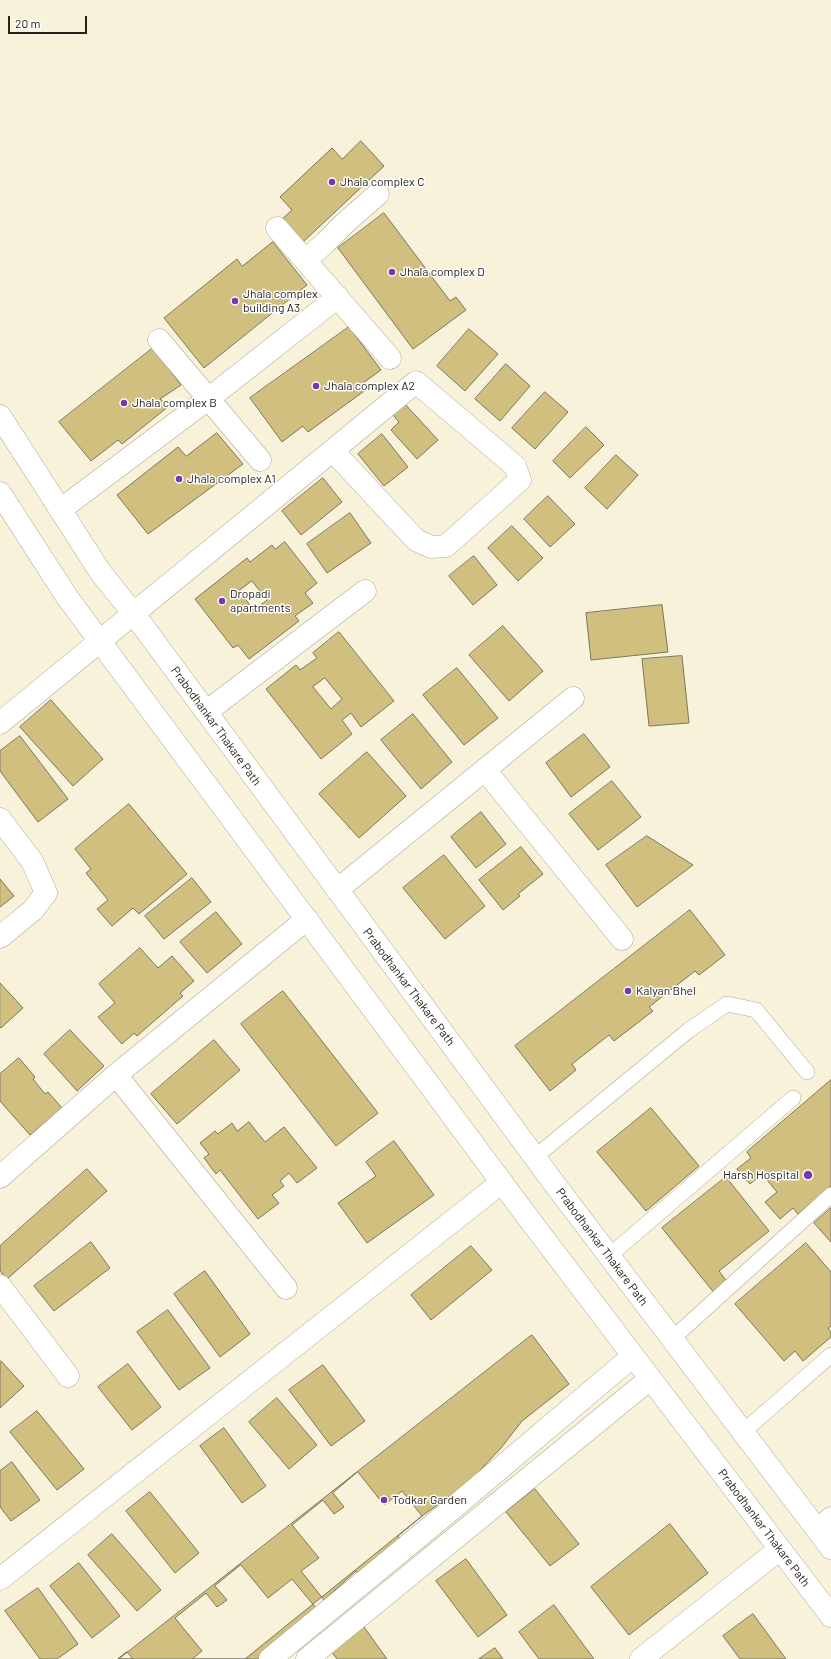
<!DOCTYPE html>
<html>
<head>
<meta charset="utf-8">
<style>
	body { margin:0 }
	#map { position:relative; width:831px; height:1659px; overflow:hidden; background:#f9f2da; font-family:Barlow,sans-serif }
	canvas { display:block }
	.scale { position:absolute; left:8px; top:16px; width:79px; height:18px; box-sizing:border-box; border:2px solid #26231a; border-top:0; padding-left:5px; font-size:12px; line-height:14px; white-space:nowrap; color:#26231a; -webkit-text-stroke:3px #fff; paint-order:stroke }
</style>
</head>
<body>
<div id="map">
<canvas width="831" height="1659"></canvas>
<div class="scale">20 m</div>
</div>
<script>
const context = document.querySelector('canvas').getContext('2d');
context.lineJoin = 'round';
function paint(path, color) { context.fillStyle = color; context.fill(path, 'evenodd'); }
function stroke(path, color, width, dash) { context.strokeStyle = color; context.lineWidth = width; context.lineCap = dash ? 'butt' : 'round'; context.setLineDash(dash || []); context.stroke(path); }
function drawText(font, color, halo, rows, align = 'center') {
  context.font = font + ' Barlow,sans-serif'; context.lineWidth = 3; context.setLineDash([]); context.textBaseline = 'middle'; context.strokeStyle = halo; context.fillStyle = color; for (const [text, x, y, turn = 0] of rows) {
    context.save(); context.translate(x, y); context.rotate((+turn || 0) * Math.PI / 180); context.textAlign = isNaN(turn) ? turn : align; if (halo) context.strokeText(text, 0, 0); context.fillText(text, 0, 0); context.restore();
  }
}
const building = new Path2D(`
	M 361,141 L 384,166 L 302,243 L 280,221 L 292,210 L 280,197 L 332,148 L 342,159 Z
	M 384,213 L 450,301 L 456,297 L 466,310 L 413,349 L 338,248 Z
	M 273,242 L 307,285 L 204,368 L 164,318 L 237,259 L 242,266 Z
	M 349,327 L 381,370 L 363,383 L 367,389 L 308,432 L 303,426 L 282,442 L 250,398 Z
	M 469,329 L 498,354 L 465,391 L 437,366 Z
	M 153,348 L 181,385 L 160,399 L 169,406 L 122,444 L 118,440 L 91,461 L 59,422 Z
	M 506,364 L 530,386 L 500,421 L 475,399 Z
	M 545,392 L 568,412 L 535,449 L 512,428 Z
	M 404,403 L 438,440 L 417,459 L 391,430 L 399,422 L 392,414 Z
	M 586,427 L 604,445 L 570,478 L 553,461 Z
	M 217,433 L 243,464 L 148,534 L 117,495 L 178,447 L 186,456 Z
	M 382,434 L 408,467 L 384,486 L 358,454 Z
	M 616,455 L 638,475 L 607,509 L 585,488 Z
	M 323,478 L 342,502 L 301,535 L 282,511 Z
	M 548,496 L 575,524 L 550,547 L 524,519 Z
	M 350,513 L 371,543 L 327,573 L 307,544 Z
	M 512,526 L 543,558 L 518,581 L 488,548 Z
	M 285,542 L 317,583 L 305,593 L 313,603 L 295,616 L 299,621 L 249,659 L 238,645 L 233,648 L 195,599 L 247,558 L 250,562 L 272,545 L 275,549 ZM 252,581 L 267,600 L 254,610 L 239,591 Z
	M 474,556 L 497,585 L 473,605 L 449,576 Z
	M 662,605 L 668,652 L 591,660 L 586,613 Z
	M 503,626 L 543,671 L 509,701 L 469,655 Z
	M 339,632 L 394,701 L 361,727 L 351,713 L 342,720 L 352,734 L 321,759 L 266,689 L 296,665 L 300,670 L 317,658 L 313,653 ZM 325,678 L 342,699 L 331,709 L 313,687 Z
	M 682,656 L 689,723 L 649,726 L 642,659 Z
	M 457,668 L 498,718 L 464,745 L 423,695 Z
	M 51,700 L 103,759 L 73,786 L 20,727 Z
	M 413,714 L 452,762 L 421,789 L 381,740 Z
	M 584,734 L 610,767 L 571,797 L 546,763 Z
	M 20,736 L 68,799 L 38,822 L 0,771 L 0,751 Z
	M 367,752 L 406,796 L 359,838 L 319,794 Z
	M 612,781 L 641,817 L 598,850 L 569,814 Z
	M 129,804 L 187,874 L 139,914 L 133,908 L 112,926 L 97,909 L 108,900 L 86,873 L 91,869 L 75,849 Z
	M 481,812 L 506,844 L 476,868 L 451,837 Z
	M 647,836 L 693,865 L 637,907 L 606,865 Z
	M 521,847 L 543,874 L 518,894 L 520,896 L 503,910 L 479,880 Z
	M 444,855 L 485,906 L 445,939 L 403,888 Z
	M 192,878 L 211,902 L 164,939 L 145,916 Z
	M 0,879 L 14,896 L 0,907 Z
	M 690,910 L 725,955 L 699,975 L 695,971 L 649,1007 L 653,1011 L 614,1041 L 609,1035 L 572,1064 L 576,1070 L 550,1091 L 515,1046 Z
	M 216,912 L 242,944 L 207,973 L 180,942 Z
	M 140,948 L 158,968 L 172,956 L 194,981 L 180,993 L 183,996 L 137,1036 L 134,1033 L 122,1044 L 98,1017 L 115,1003 L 99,984 Z
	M 0,983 L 23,1008 L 1,1028 L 0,1027 Z
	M 283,991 L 378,1113 L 336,1146 L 241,1024 Z
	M 70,1030 L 104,1066 L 77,1091 L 44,1054 Z
	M 214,1040 L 240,1070 L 177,1124 L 151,1094 Z
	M 19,1058 L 35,1077 L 33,1079 L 45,1094 L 48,1092 L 62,1108 L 30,1135 L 0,1101 L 0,1074 Z
	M 831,1080 L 831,1186 L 798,1214 L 793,1208 L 780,1219 L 765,1202 L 777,1192 L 762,1174 L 750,1184 L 737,1169 L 751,1158 L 747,1152 Z
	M 651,1108 L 699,1166 L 646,1211 L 597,1152 Z
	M 249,1122 L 265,1142 L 284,1127 L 317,1168 L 297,1183 L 289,1173 L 280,1181 L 284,1186 L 272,1195 L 279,1203 L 258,1219 L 220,1170 L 216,1174 L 204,1158 L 209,1154 L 200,1143 L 215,1131 L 218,1134 L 232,1123 L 237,1131 Z
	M 394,1141 L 434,1195 L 367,1243 L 338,1203 L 376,1176 L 366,1162 Z
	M 87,1169 L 107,1191 L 7,1279 L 0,1271 L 0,1246 Z
	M 726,1177 L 769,1231 L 719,1271 L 728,1283 L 715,1294 L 662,1228 Z
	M 831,1208 L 831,1242 L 814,1223 Z
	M 91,1242 L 110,1268 L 54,1311 L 34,1286 Z
	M 806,1243 L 831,1272 L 831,1326 L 828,1328 L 831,1332 L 831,1337 L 803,1361 L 795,1351 L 784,1361 L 735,1304 Z
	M 471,1246 L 492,1270 L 431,1320 L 411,1295 Z
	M 205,1271 L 250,1334 L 220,1357 L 174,1294 Z
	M 168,1310 L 210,1368 L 179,1390 L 137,1332 Z
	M 532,1335 L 569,1384 L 522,1421 L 501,1448 L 468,1483 L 422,1516 L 245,1659 L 119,1659 Z
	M 1,1361 L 24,1386 L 0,1408 L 0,1362 Z
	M 128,1364 L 161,1407 L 132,1430 L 98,1387 Z
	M 323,1365 L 365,1421 L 331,1446 L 289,1390 Z
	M 277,1398 L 317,1445 L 289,1469 L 249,1422 Z
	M 37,1411 L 84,1469 L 57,1490 L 10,1432 Z
	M 224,1428 L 266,1486 L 242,1503 L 200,1446 Z
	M 12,1462 L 40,1500 L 11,1521 L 0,1507 L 0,1471 Z
	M 358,1472 L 384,1505 L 402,1491 L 422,1516 L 398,1536 L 402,1544 L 360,1578 L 356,1571 L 324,1600 L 301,1571 L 319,1558 L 292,1525 L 323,1500 L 334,1514 L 344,1507 L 333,1493 Z
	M 535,1489 L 579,1544 L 550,1566 L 506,1512 Z
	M 150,1492 L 199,1553 L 175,1573 L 126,1511 Z
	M 670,1524 L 708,1573 L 629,1635 L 591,1587 Z
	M 112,1534 L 161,1590 L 137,1611 L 88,1555 Z
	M 466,1559 L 507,1615 L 478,1637 L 436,1581 Z
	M 79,1563 L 120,1616 L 92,1638 L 50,1586 Z
	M 241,1565 L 268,1598 L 292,1579 L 316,1608 L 260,1659 L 192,1659 L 202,1651 L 175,1618 L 206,1593 L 217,1607 L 227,1600 L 215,1586 Z
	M 38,1588 L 78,1644 L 57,1659 L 40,1659 L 5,1611 Z
	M 554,1605 L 594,1659 L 539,1659 L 519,1632 Z
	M 753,1614 L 786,1659 L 740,1659 L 723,1636 Z
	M 364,1627 L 387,1659 L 337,1659 L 331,1651 Z
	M 495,1648 L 503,1659 L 479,1659 Z
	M 127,1652 L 133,1659 L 118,1659 Z`);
const service = new Path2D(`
	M 535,1157 L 689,1030 L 727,1004 L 756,1010 L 807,1072
	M 609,1256 L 793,1098
	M 672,1339 L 831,1195
	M 743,1432 L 831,1355`);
const minor = new Path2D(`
	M 277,228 L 390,358
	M 306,260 L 325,243 L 346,222 L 378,194
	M 159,340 L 260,460
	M 60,510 L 208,399 L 338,297
	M 206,712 L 365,591
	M 0,723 L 416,382 L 515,466 L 520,480 L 446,546 L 431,547 L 416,540 L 333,451
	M 485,770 L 622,939
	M 0,819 L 32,861 L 46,893 L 33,910 L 0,937
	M 337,890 L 573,698
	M 116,1075 L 286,1288
	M 0,1177 L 116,1075 L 307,919
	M 0,1286 L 68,1376
	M 818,1530 L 831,1518
	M 0,1579 L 502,1182
	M 270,1659 L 446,1514 L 633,1356
	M 307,1659 L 650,1379
	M 641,1659 L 780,1549`);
const secondary = new Path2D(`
	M 0,416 L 101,573 L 134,614 L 556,1186 L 831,1548
	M 0,493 L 67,597 L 523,1211 L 831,1616`);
const markers = [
	[332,182,4,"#7538ad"],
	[392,272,4,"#7538ad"],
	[235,301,4,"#7538ad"],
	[316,386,4,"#7538ad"],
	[124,403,4,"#7538ad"],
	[179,479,4,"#7538ad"],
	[222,601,4,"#7538ad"],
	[628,991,4,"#7538ad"],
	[808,1175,5,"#7538ad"],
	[384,1500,4,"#7538ad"]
];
const poiNames = [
	["Jhala complex C",340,182],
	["Jhala complex D",400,272],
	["Jhala complex",243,294],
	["building A3",243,308],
	["Jhala complex A2",324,386],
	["Jhala complex B",132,403],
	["Jhala complex A1",187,479],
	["Dropadi",230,594],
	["apartments",230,608],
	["Kalyan Bhel",636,991],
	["Harsh Hospital",799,1175,"right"],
	["Todkar Garden",392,1500]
];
const streetNames = [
	["Prabodhankar Thakare Path",216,726,54],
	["Prabodhankar Thakare Path",409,987,53],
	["Prabodhankar Thakare Path",602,1247,53],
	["Prabodhankar Thakare Path",764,1528,53]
];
paint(building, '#d1bf7f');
stroke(building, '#7b755f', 1);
stroke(service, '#afa891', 16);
stroke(minor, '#afa891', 23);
stroke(secondary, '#afa891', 23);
stroke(service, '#fff', 15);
stroke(minor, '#fff', 22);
stroke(secondary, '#fff', 22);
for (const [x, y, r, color] of markers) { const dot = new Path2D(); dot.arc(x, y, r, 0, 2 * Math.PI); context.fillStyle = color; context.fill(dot); stroke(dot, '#fff', 1.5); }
drawText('12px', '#26231a', '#fff', poiNames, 'left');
drawText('12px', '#26231a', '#fff', streetNames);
</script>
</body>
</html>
